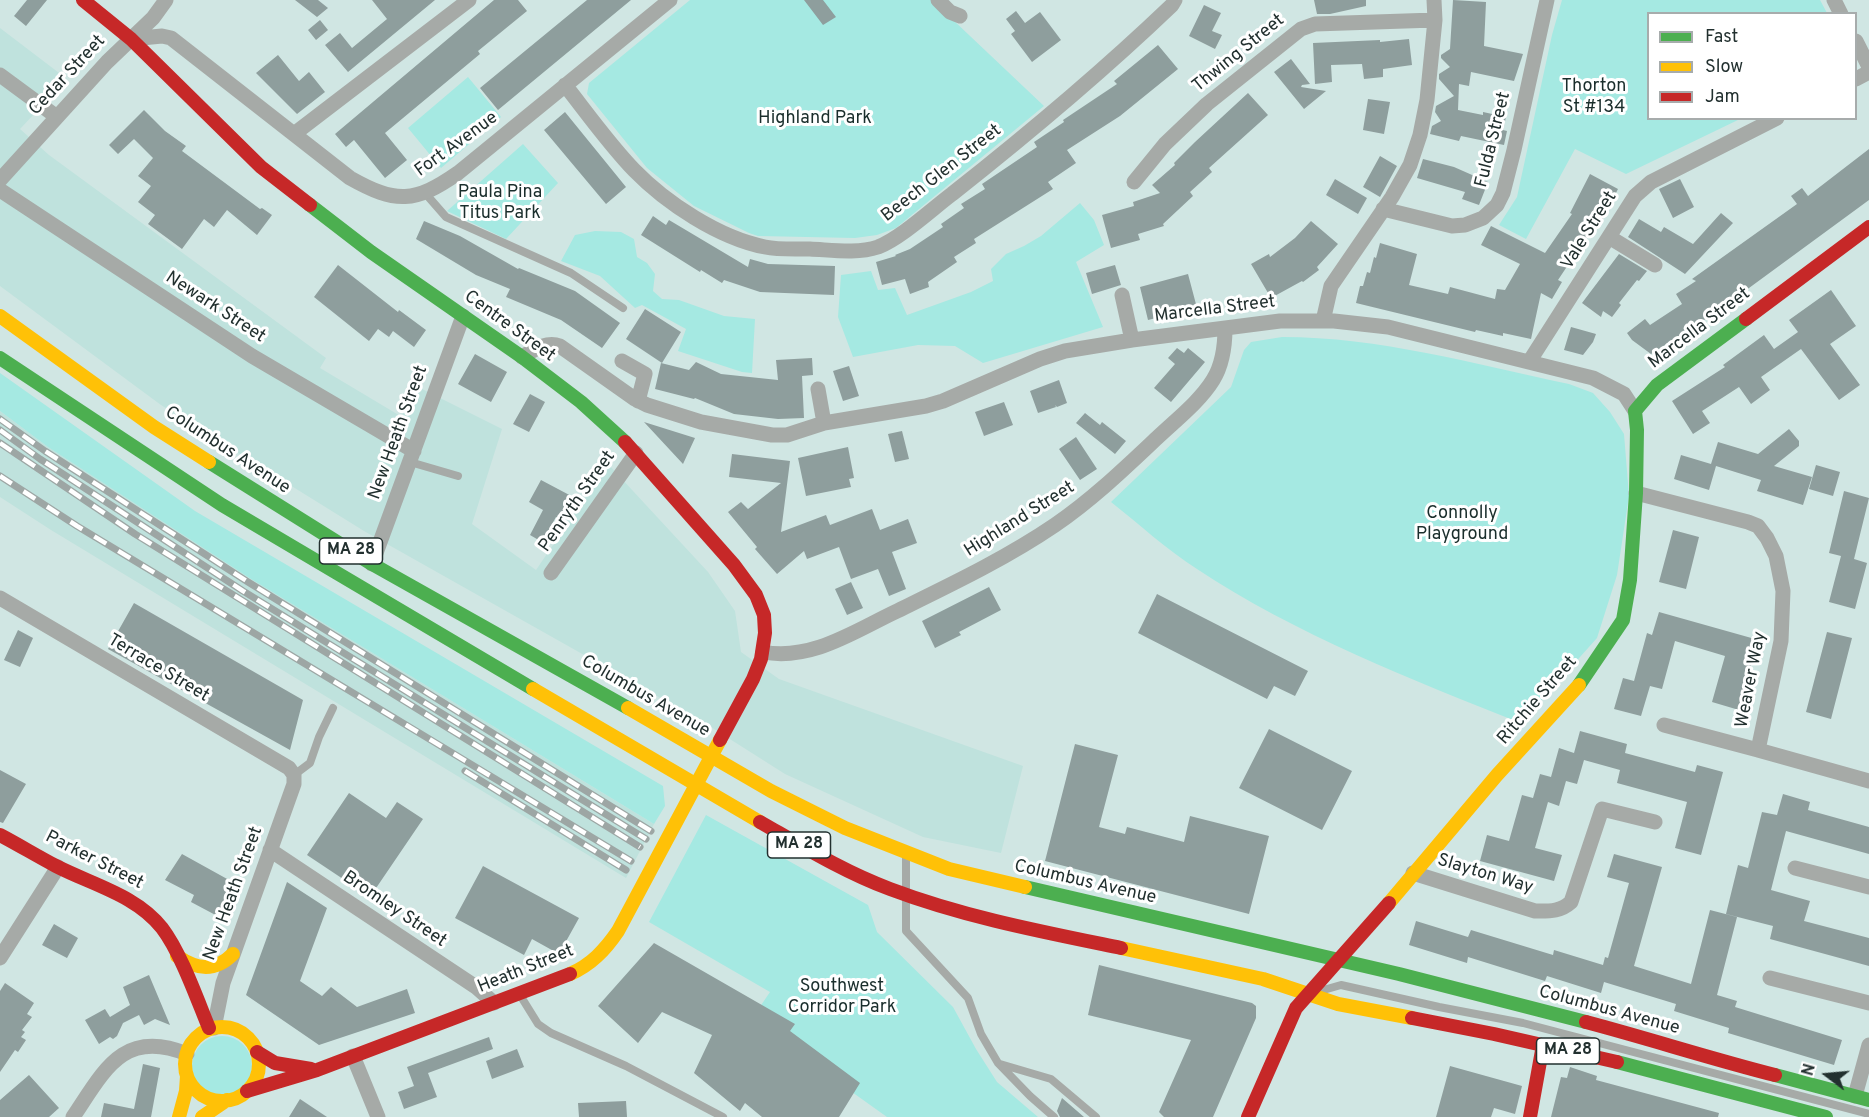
<!DOCTYPE html>
<html>
<head>
<meta charset="utf-8">
<style>
	body { margin:0 }
	#map { position:relative; width:1869px; height:1117px; overflow:hidden; background:#d0e6e3; font-family:Overpass,sans-serif }
	canvas { display:block }
	.legend { position:absolute; left:1647px; top:12px; width:210px; height:108px; box-sizing:border-box; background:#fff; border:2px solid #a7acac; margin:0; padding:8px 10px; list-style:none; font-size:18px; color:#22302f }
	.legend li { display:flex; align-items:center; gap:12px; height:30px }
	.legend b { width:30px; border:2px solid #a7acac }
	.north { position:absolute; left:1797px; top:1045px; width:60px; height:60px; -webkit-text-stroke:4px #fff; paint-order:stroke; rotate:286deg; font-size:16px; font-weight:700; line-height:24px; text-align:center; color:#22302f }
	.north::after { content:''; display:block; margin:auto; width:21px; height:27px; background:#22302f; clip-path:polygon(50% 0,100% 100%,50% 72%,0 100%) }
</style>
</head>
<body>
<div id="map">
<canvas width="1869" height="1117"></canvas>
<ul class="legend">
<li><b style="height:8px;background:#4caf50"></b>Fast</li>
<li><b style="height:8px;background:#ffc107"></b>Slow</li>
<li><b style="height:8px;background:#c62828"></b>Jam</li>
</ul>
<div class="north">N</div>
</div>
<script>
const context = document.querySelector('canvas').getContext('2d');
context.lineJoin = 'round';
function paint(path, color) { context.fillStyle = color; context.fill(path, 'evenodd'); }
function stroke(path, color, width, dash) { context.strokeStyle = color; context.lineWidth = width; context.lineCap = dash ? 'butt' : 'round'; context.setLineDash(dash || []); context.stroke(path); }
function drawText(font, color, halo, rows, align = 'center') {
  context.font = font + ' Overpass,sans-serif'; context.lineWidth = 6; context.setLineDash([]); context.textBaseline = 'middle'; context.strokeStyle = halo; context.fillStyle = color; for (const [text, x, y, turn = 0] of rows) {
    context.save(); context.translate(x, y); context.rotate((+turn || 0) * Math.PI / 180); context.textAlign = isNaN(turn) ? turn : align; if (halo) context.strokeText(text, 0, 0); context.fillText(text, 0, 0); context.restore();
  }
}
const built = new Path2D(`
	M 0,28 L 67,79 L 20,129 L 49,155 L 326,358 L 320,368 L 402,417 L 416,386 L 502,429 L 472,524 L 536,570 L 608,464 L 708,572 L 735,611 L 741,652 L 779,679 L 1023,766 L 1001,853 L 923,837 L 785,774 L 703,722 L 364,531 L 161,405 L 0,286 Z
	M 0,411 L 48,447 L 251,579 L 654,824 L 626,878 L 51,530 L 0,497 Z`);
const green = new Path2D(`
	M 690,0 L 932,0 L 1044,106 L 896,228 L 877,235 L 855,238 L 758,236 L 749,233 L 694,206 L 647,168 L 587,94 L 589,83 Z
	M 1562,0 L 1820,0 L 1827,13 L 1648,14 L 1648,118 L 1740,119 L 1626,174 L 1575,149 L 1526,239 L 1499,225 L 1517,197 L 1552,35 Z
	M 468,77 L 501,117 L 441,168 L 408,128 Z
	M 523,144 L 558,183 L 506,239 L 447,211 Z
	M 1080,203 L 1094,220 L 1104,245 L 1076,262 L 1103,327 L 983,363 L 955,346 L 918,345 L 853,357 L 838,317 L 841,275 L 871,271 L 878,290 L 895,288 L 907,315 L 971,292 L 993,281 L 991,269 L 1006,254 L 1024,246 L 1041,236 Z
	M 595,231 L 621,232 L 634,239 L 637,257 L 647,263 L 655,274 L 653,291 L 662,299 L 679,300 L 724,316 L 755,319 L 752,373 L 742,372 L 678,351 L 686,329 L 642,305 L 635,308 L 600,276 L 561,261 L 575,235 Z
	M 1282,337 C 1379,337 1474,364 1569,384 L 1593,393 L 1610,412 L 1624,434 L 1629,496 L 1617,575 L 1597,638 L 1521,723 C 1412,680 1295,634 1197,569 C 1167,550 1139,524 1111,502 L 1231,387 L 1244,350 L 1251,342 Z
	M 0,373 L 195,511 L 663,786 L 665,806 L 654,824 L 251,579 L 48,447 L 0,411 Z
	M 706,815 L 868,905 L 877,932 L 953,1007 L 976,1049 L 997,1082 L 1038,1117 L 887,1117 L 751,1020 L 770,992 L 649,922 Z
	M192 1066a30 30 0 1 1 60 0a30 30 0 1 1-60 0Z`);
const building = new Path2D(`
	M 27,0 L 47,0 L 26,26 L 14,16 Z
	M 295,0 L 318,0 L 328,8 L 317,17 Z
	M 372,0 L 435,0 L 348,72 L 325,45 L 340,33 L 352,48 L 387,19 Z
	M 494,0 L 518,0 L 527,11 L 478,51 L 480,54 L 385,133 L 407,160 L 385,178 L 354,140 L 346,147 L 335,134 Z
	M 587,0 L 631,0 L 498,110 L 480,88 Z
	M 804,0 L 823,0 L 836,17 L 823,25 Z
	M 1314,0 L 1366,0 L 1366,6 L 1330,14 L 1317,14 Z
	M 1453,0 L 1486,2 L 1484,46 L 1523,54 L 1514,81 L 1471,72 L 1469,86 L 1459,84 L 1458,110 L 1483,115 L 1483,112 L 1506,117 L 1503,130 L 1507,131 L 1504,145 L 1461,136 L 1459,141 L 1430,134 L 1432,126 L 1441,121 L 1435,112 L 1436,106 L 1454,96 L 1439,79 L 1439,74 L 1450,67 L 1441,58 L 1441,55 L 1450,49 Z
	M 1204,5 L 1221,13 L 1212,31 L 1222,35 L 1215,49 L 1189,36 Z
	M 1016,11 L 1025,23 L 1040,12 L 1061,40 L 1032,62 L 1011,34 L 1015,31 L 1006,19 Z
	M 320,20 L 328,30 L 316,40 L 308,30 Z
	M 1409,39 L 1412,65 L 1383,69 L 1383,77 L 1364,79 L 1362,64 L 1331,65 L 1332,82 L 1315,84 L 1313,43 L 1380,40 L 1380,42 Z
	M 1158,45 L 1178,69 L 1120,116 L 1067,150 L 1076,163 L 1048,182 L 1053,189 L 974,239 L 976,243 L 954,257 L 957,262 L 928,282 L 929,287 L 910,294 L 905,279 L 882,285 L 876,262 L 896,256 L 895,255 L 910,249 L 943,227 L 941,224 L 964,208 L 961,204 L 985,189 L 982,184 L 1037,147 L 1034,142 L 1064,122 L 1063,120 L 1117,84 L 1114,81 Z
	M 278,55 L 299,81 L 309,72 L 325,92 L 297,114 L 256,73 Z
	M 1291,59 L 1310,84 L 1302,85 L 1301,87 L 1326,91 L 1304,109 L 1274,72 Z
	M 1248,93 L 1268,115 L 1209,168 L 1212,172 L 1190,192 L 1193,196 L 1163,224 L 1164,226 L 1138,234 L 1140,240 L 1111,248 L 1102,215 L 1134,206 L 1133,202 L 1160,193 L 1152,185 L 1175,165 L 1174,163 L 1195,142 Z
	M 1368,99 L 1390,102 L 1384,134 L 1363,130 Z
	M 144,110 L 165,131 L 186,146 L 182,151 L 260,209 L 262,208 L 272,215 L 257,235 L 227,210 L 214,227 L 204,219 L 182,249 L 148,224 L 155,215 L 138,202 L 151,186 L 138,176 L 153,158 L 134,139 L 118,154 L 109,145 Z
	M 565,112 L 626,187 L 606,204 L 544,130 Z
	M 1869,149 L 1869,200 L 1734,299 L 1735,300 L 1651,354 L 1632,340 L 1627,333 L 1645,319 L 1650,325 L 1682,304 L 1676,294 L 1696,281 L 1692,279 L 1797,204 L 1791,196 L 1802,188 L 1808,196 Z
	M 1380,156 L 1397,166 L 1380,197 L 1363,187 Z
	M 1423,159 L 1454,167 L 1488,182 L 1479,205 L 1462,199 L 1465,192 L 1417,178 Z
	M 1590,174 L 1618,189 L 1598,228 L 1594,226 L 1558,280 L 1562,282 L 1552,299 L 1541,293 L 1531,339 L 1503,333 L 1503,336 L 1476,330 L 1475,332 L 1356,303 L 1360,286 L 1363,286 L 1367,272 L 1370,273 L 1374,257 L 1376,258 L 1380,243 L 1417,254 L 1409,285 L 1448,294 L 1450,287 L 1495,299 L 1497,289 L 1505,290 L 1520,264 L 1481,245 L 1491,226 L 1545,253 L 1572,214 L 1570,213 Z
	M 1335,179 L 1367,198 L 1358,214 L 1326,195 Z
	M 1680,179 L 1694,207 L 1673,218 L 1659,189 Z
	M 1721,213 L 1733,223 L 1685,274 L 1628,237 L 1639,219 L 1661,232 L 1664,227 L 1693,244 Z
	M 653,216 L 666,225 L 669,220 L 748,267 L 750,259 L 768,264 L 835,266 L 834,295 L 760,292 L 724,280 L 722,283 L 701,270 L 700,272 L 641,235 Z
	M 424,221 L 460,236 L 518,269 L 519,268 L 575,291 L 620,323 L 602,348 L 561,320 L 506,297 L 510,289 L 476,275 L 416,239 Z
	M 1311,221 L 1338,244 L 1317,267 L 1319,270 L 1303,282 L 1302,281 L 1271,298 L 1251,264 L 1269,254 L 1270,257 L 1295,238 Z
	M 1619,254 L 1647,271 L 1639,281 L 1637,280 L 1619,303 L 1621,305 L 1612,317 L 1603,311 L 1601,317 L 1582,303 Z
	M 338,265 L 398,312 L 399,310 L 426,330 L 414,347 L 393,331 L 389,337 L 378,329 L 369,341 L 314,297 Z
	M 1115,265 L 1121,285 L 1092,294 L 1086,273 Z
	M 1188,274 L 1197,308 L 1148,320 L 1140,287 Z
	M 1831,290 L 1856,326 L 1830,344 L 1860,385 L 1839,400 L 1801,349 L 1761,377 L 1770,390 L 1751,404 L 1739,387 L 1702,411 L 1710,423 L 1693,434 L 1672,401 L 1725,367 L 1723,365 L 1764,335 L 1774,349 L 1798,332 L 1789,320 Z
	M 645,309 L 681,332 L 662,363 L 626,339 Z
	M 1571,327 L 1596,334 L 1593,342 L 1583,355 L 1564,350 Z
	M 1177,348 L 1184,353 L 1188,348 L 1205,362 L 1171,402 L 1154,388 L 1175,364 L 1168,358 Z
	M 475,354 L 507,372 L 491,402 L 458,384 Z
	M 812,358 L 813,375 L 802,376 L 804,418 L 778,419 L 734,414 L 695,398 L 694,399 L 655,389 L 661,363 L 689,370 L 696,362 L 721,374 L 778,380 L 776,360 Z
	M 849,366 L 859,396 L 843,401 L 833,371 Z
	M 1059,380 L 1067,403 L 1057,407 L 1055,405 L 1056,407 L 1038,413 L 1030,391 Z
	M 530,394 L 545,402 L 529,432 L 513,424 Z
	M 1004,402 L 1013,425 L 984,436 L 975,412 Z
	M 1085,413 L 1100,425 L 1102,422 L 1126,441 L 1115,454 L 1076,423 Z
	M 644,422 L 695,438 L 683,464 Z
	M 1789,429 L 1799,441 L 1799,446 L 1774,466 L 1812,477 L 1803,505 L 1757,491 L 1761,480 L 1716,466 L 1709,490 L 1674,479 L 1681,455 L 1711,464 L 1718,442 L 1758,454 Z
	M 902,431 L 909,459 L 895,462 L 888,434 Z
	M 1076,437 L 1097,469 L 1080,480 L 1059,449 Z
	M 848,447 L 854,478 L 849,479 L 851,487 L 806,496 L 798,458 Z
	M 732,454 L 790,461 L 781,532 L 826,515 L 830,525 L 872,509 L 880,530 L 908,519 L 917,543 L 892,552 L 906,589 L 889,596 L 878,569 L 851,579 L 839,547 L 807,559 L 804,551 L 777,574 L 755,549 L 757,547 L 728,512 L 741,502 L 748,509 L 781,483 L 729,477 Z
	M 1816,465 L 1840,472 L 1833,496 L 1809,489 Z
	M 541,480 L 575,498 L 563,521 L 556,517 L 542,542 L 530,535 L 543,510 L 529,502 Z
	M 1844,491 L 1869,498 L 1854,559 L 1867,563 L 1855,609 L 1829,602 L 1841,556 L 1829,553 Z
	M 1673,530 L 1699,537 L 1686,589 L 1659,582 Z
	M 851,582 L 863,608 L 847,615 L 835,589 Z
	M 989,587 L 1001,610 L 959,632 L 961,635 L 935,648 L 922,621 Z
	M 1157,594 L 1308,671 L 1295,696 L 1274,686 L 1267,699 L 1138,633 Z
	M 134,603 L 303,700 L 290,750 L 108,649 Z
	M 1659,612 L 1755,639 L 1749,661 L 1752,662 L 1739,710 L 1712,702 L 1725,656 L 1675,641 L 1662,689 L 1650,686 L 1641,716 L 1614,709 L 1623,678 L 1634,681 L 1647,633 L 1652,635 Z
	M 18,630 L 33,638 L 20,667 L 4,660 Z
	M 1827,632 L 1852,638 L 1831,719 L 1806,712 Z
	M 1269,729 L 1352,771 L 1322,830 L 1239,788 Z
	M 1580,731 L 1627,744 L 1625,753 L 1695,772 L 1697,765 L 1723,772 L 1701,855 L 1675,848 L 1687,802 L 1617,783 L 1620,770 L 1584,760 L 1577,784 L 1566,781 L 1559,806 L 1548,802 L 1535,848 L 1562,855 L 1554,881 L 1480,861 L 1487,835 L 1509,841 L 1522,795 L 1533,798 L 1540,774 L 1551,777 L 1559,748 L 1574,753 Z
	M 1075,744 L 1118,755 L 1099,827 L 1125,834 L 1127,827 L 1184,842 L 1190,816 L 1269,836 L 1249,914 L 1045,861 Z
	M 0,770 L 26,784 L 3,823 L 0,822 Z
	M 349,793 L 386,818 L 397,802 L 423,819 L 370,897 L 307,855 Z
	M 1783,794 L 1810,802 L 1808,810 L 1869,827 L 1869,854 L 1786,831 L 1771,890 L 1810,901 L 1804,921 L 1869,938 L 1869,966 L 1770,939 L 1773,926 L 1726,914 L 1738,865 L 1748,868 L 1762,812 L 1777,815 Z
	M 182,854 L 238,885 L 223,919 L 191,902 L 194,895 L 165,880 Z
	M 1614,854 L 1662,867 L 1634,966 L 1691,984 L 1710,910 L 1737,917 L 1717,995 L 1737,1001 L 1735,1007 L 1842,1040 L 1834,1065 L 1728,1033 L 1729,1028 L 1674,1011 L 1676,1004 L 1604,982 L 1601,993 L 1547,976 L 1545,981 L 1468,957 L 1467,963 L 1409,945 L 1416,921 L 1468,937 L 1471,930 L 1553,955 L 1554,950 L 1603,965 L 1605,957 L 1608,958 L 1629,883 L 1607,877 Z
	M 483,866 L 579,918 L 559,954 L 532,939 L 524,955 L 455,918 Z
	M 287,882 L 327,908 L 300,981 L 322,996 L 331,987 L 357,1007 L 407,989 L 415,1013 L 319,1045 L 246,995 Z
	M 54,924 L 78,938 L 67,958 L 42,945 Z
	M 654,943 L 795,1024 L 790,1031 L 860,1083 L 839,1117 L 762,1117 L 745,1103 L 740,1111 L 694,1073 L 712,1035 L 662,1012 L 638,1043 L 598,1006 Z
	M 1099,965 L 1252,1003 L 1256,1006 L 1256,1018 L 1213,1117 L 1164,1117 L 1159,1112 L 1191,1040 L 1088,1015 Z
	M 149,975 L 170,1025 L 155,1019 L 144,1025 L 139,1015 L 123,1023 L 117,1036 L 113,1039 L 110,1037 L 99,1044 L 85,1020 L 105,1009 L 110,1017 L 130,1005 L 123,987 Z
	M 5,983 L 34,1003 L 27,1014 L 32,1017 L 22,1030 L 25,1032 L 21,1037 L 26,1040 L 18,1052 L 15,1050 L 0,1072 L 0,991 Z
	M 489,1037 L 493,1049 L 428,1073 L 437,1097 L 404,1109 L 398,1092 L 414,1086 L 407,1067 Z
	M 517,1049 L 524,1067 L 492,1079 L 486,1061 Z
	M 143,1064 L 160,1068 L 151,1117 L 101,1117 L 104,1103 L 134,1109 Z
	M 1450,1066 L 1522,1086 L 1515,1114 L 1494,1108 L 1491,1117 L 1436,1117 Z
	M 1570,1067 L 1597,1076 L 1596,1080 L 1719,1113 L 1718,1117 L 1551,1117 L 1561,1077 L 1567,1078 Z
	M 29,1075 L 59,1108 L 49,1117 L 0,1117 L 0,1100 Z
	M 1062,1098 L 1084,1117 L 1060,1117 L 1057,1111 Z
	M 300,1099 L 327,1117 L 289,1117 Z
	M 626,1101 L 627,1117 L 579,1117 L 578,1103 Z`);
const lane = new Path2D(`
	M 425,193 L 446,217 L 571,273 L 623,308
	M 410,462 L 458,476
	M 294,775 L 310,763 L 319,737 L 333,708
	M 906,856 L 906,931 L 968,998 L 981,1034 L 998,1063 L 1030,1096 L 1054,1117
	M 1320,991 L 1341,985 L 1439,1007 L 1523,1023 L 1869,1114
	M 520,995 L 538,1024 L 551,1033 L 626,1066 L 723,1117
	M 1000,1064 L 1051,1079 L 1096,1117`);
const street = new Path2D(`
	M 938,0 L 950,12 L 960,16
	M 1834,0 L 1841,14
	M 131,39 L 162,36 L 171,38 L 350,178 C 396,204 415,203 458,173 L 670,0
	M 1856,41 L 1869,67
	M 0,75 L 57,117
	M 1856,79 L 1869,72
	M 565,85 C 587,113 609,144 634,170 C 666,203 719,238 765,247 C 779,250 796,249 810,249 C 832,250 857,254 878,247 C 901,238 932,209 952,194 C 1028,134 1102,72 1172,5 L 1175,0
	M 294,134 L 469,0
	M 0,180 L 107,62 L 153,18 L 166,0
	M 1134,182 L 1165,144 L 1207,104 L 1301,29 L 1315,24 L 1435,20
	M 0,190 L 252,356 L 414,451
	M 1383,209 L 1452,226 L 1465,225 L 1483,218 L 1497,205 L 1503,193 L 1514,150 L 1547,0
	M 1609,237 L 1655,265
	M 1122,295 L 1132,340
	M 1323,321 L 1331,286 L 1392,197 L 1410,165 L 1420,135 L 1427,100 L 1435,20 L 1434,0
	M 522,357 C 534,350 546,341 560,346 L 635,399 L 647,405 L 701,422 L 772,435 L 787,435 L 824,423 L 926,406 L 943,401 L 1040,359 L 1065,351 L 1132,340 L 1280,321 L 1334,321 L 1388,327 L 1593,378 L 1624,394 L 1635,411
	M 622,361 L 645,374 L 638,401
	M 1529,362 L 1635,196 L 1651,182 L 1777,118
	M 818,389 L 824,423
	M 1636,493 L 1748,522 L 1758,526 L 1767,538 L 1776,556 L 1783,591 L 1781,641 L 1758,750 L 1869,781
	M 372,564 L 463,316
	M 551,573 L 636,453
	M 0,598 L 289,768 L 294,775 L 294,784 L 223,983 L 214,1028
	M 763,652 C 811,661 853,632 895,612 C 950,585 1005,559 1055,525 C 1093,499 1126,467 1159,436 C 1177,419 1200,401 1213,380 C 1223,364 1225,346 1225,328
	M 1664,725 L 1758,750
	M 270,850 L 476,987 L 494,1003
	M 1795,868 L 1869,887
	M 1413,873 L 1535,911 C 1549,911 1560,912 1571,902 L 1602,809 L 1655,822
	M 0,958 L 58,867
	M 1770,978 L 1869,1003
	M 353,1056 L 378,1117
	M 1855,1096 L 1869,1045
	M 73,1117 C 104,1071 123,1028 187,1054`);
const fast = new Path2D(`
	M 310,205 L 371,252 L 522,357 L 581,402 L 625,442
	M 0,358 L 222,505 L 533,689
	M 209,462 L 372,564 L 628,708
	M 1579,685 L 1623,620 L 1630,580 L 1636,493 L 1637,430 L 1635,411 L 1657,385 L 1746,319
	M 1025,887 L 1399,974 L 1586,1022
	M 1617,1062 L 1826,1117
	M 1775,1075 L 1869,1100`);
const slow = new Path2D(`
	M 0,316 L 154,427 L 209,462
	M 533,689 L 760,822
	M 628,708 L 771,791 L 845,828 L 949,869 L 1025,887
	M 1389,903 L 1497,775 L 1579,685
	M 1121,948 L 1263,979 L 1338,1004 L 1412,1018
	M 177,956 C 197,970 215,972 233,954
	M 570,974 C 591,965 605,950 618,931 L 720,740
	M185 1064a37 37 0 1 1 74 0a37 37 0 1 1-74 0Z
	M 179,1117 L 186,1091 L 187,1076
	M 202,1117 L 227,1100`);
const jam = new Path2D(`
	M 83,0 L 131,39 L 261,167 L 310,205
	M 1746,319 L 1869,227
	M 625,442 L 734,565 L 756,595 L 764,615 L 765,633 L 761,659 L 753,679 L 720,740
	M 760,822 C 802,846 844,872 890,889 C 964,917 1043,932 1121,948
	M 0,835 C 19,845 37,856 56,866 C 93,885 136,895 162,928 C 181,953 197,999 209,1028
	M 1412,1018 L 1494,1034 L 1617,1062
	M 1586,1022 C 1650,1039 1712,1059 1775,1075
	M 257,1052 L 275,1063 L 311,1069
	M 247,1091 L 317,1070 L 570,974
	M 1248,1117 L 1296,1008 L 1389,903
	M 1530,1117 L 1543,1045`);
const rail = new Path2D(`
	M 0,419 L 45,451 L 248,582 L 651,831
	M 0,430 L 40,459 L 243,591 L 646,839
	M 0,443 L 135,534 L 640,847
	M 0,476 L 77,526 L 631,861
	M 465,771 L 626,870`);
const shields = [
	[351,551,63],
	[799,845,63],
	[1568,1051,63]
];
const shieldNames = [
	["MA 28",351,551],
	["MA 28",799,845],
	["MA 28",1568,1051]
];
const streetNames = [
	["Thwing Street",1239,54,-39],
	["Cedar Street",68,76,-47],
	["Fulda Street",1494,140,-76],
	["Fort Avenue",457,145,-36],
	["Beech Glen Street",942,174,-38],
	["Vale Street",1590,231,-58],
	["Newark Street",215,308,33],
	["Marcella Street",1215,310,-7],
	["Centre Street",509,327,36],
	["Marcella Street",1700,329,-37],
	["New Heath Street",399,433,-70],
	["Columbus Avenue",227,451,33],
	["Penryth Street",578,502,-55],
	["Highland Street",1020,520,-32],
	["Terrace Street",158,669,31],
	["Weaver Way",1752,680,-79],
	["Columbus Avenue",645,697,30],
	["Ritchie Street",1538,701,-49],
	["Parker Street",94,861,27],
	["Slayton Way",1485,875,17],
	["Columbus Avenue",1085,883,13],
	["New Heath Street",234,894,-70],
	["Bromley Street",394,910,34],
	["Heath Street",526,970,-22],
	["Columbus Avenue",1609,1011,15]
];
const parkNames = [
	["Thorton",1594,87],
	["St #134",1594,108],
	["Highland Park",815,119],
	["Paula Pina",500,193],
	["Titus Park",500,214],
	["Connolly",1462,514],
	["Playground",1462,535],
	["Southwest",842,987],
	["Corridor Park",842,1008]
];
paint(built, '#bfe2dd');
paint(green, '#a5e9e2');
paint(building, '#8e9e9d');
stroke(lane, '#a6aaa7', 8);
stroke(street, '#a6aaa7', 15);
stroke(fast, '#4caf50', 14);
stroke(slow, '#ffc107', 14);
stroke(jam, '#c62828', 14);
stroke(rail, '#9da6a4', 7);
stroke(rail, '#fff', 4.5, [14]);
for (const [x, y, w] of shields) { const box = new Path2D(); box.roundRect(x - w / 2, y - 13, w, 26, 4.5); context.fillStyle = '#fff'; context.fill(box); stroke(box, '#22302f', 1.5); }
drawText('bold 16px', '#22302f', null, shieldNames);
drawText('18px', '#22302f', '#fff', streetNames);
drawText('18px', '#1a2e2c', '#fff', parkNames);
</script>
</body>
</html>
